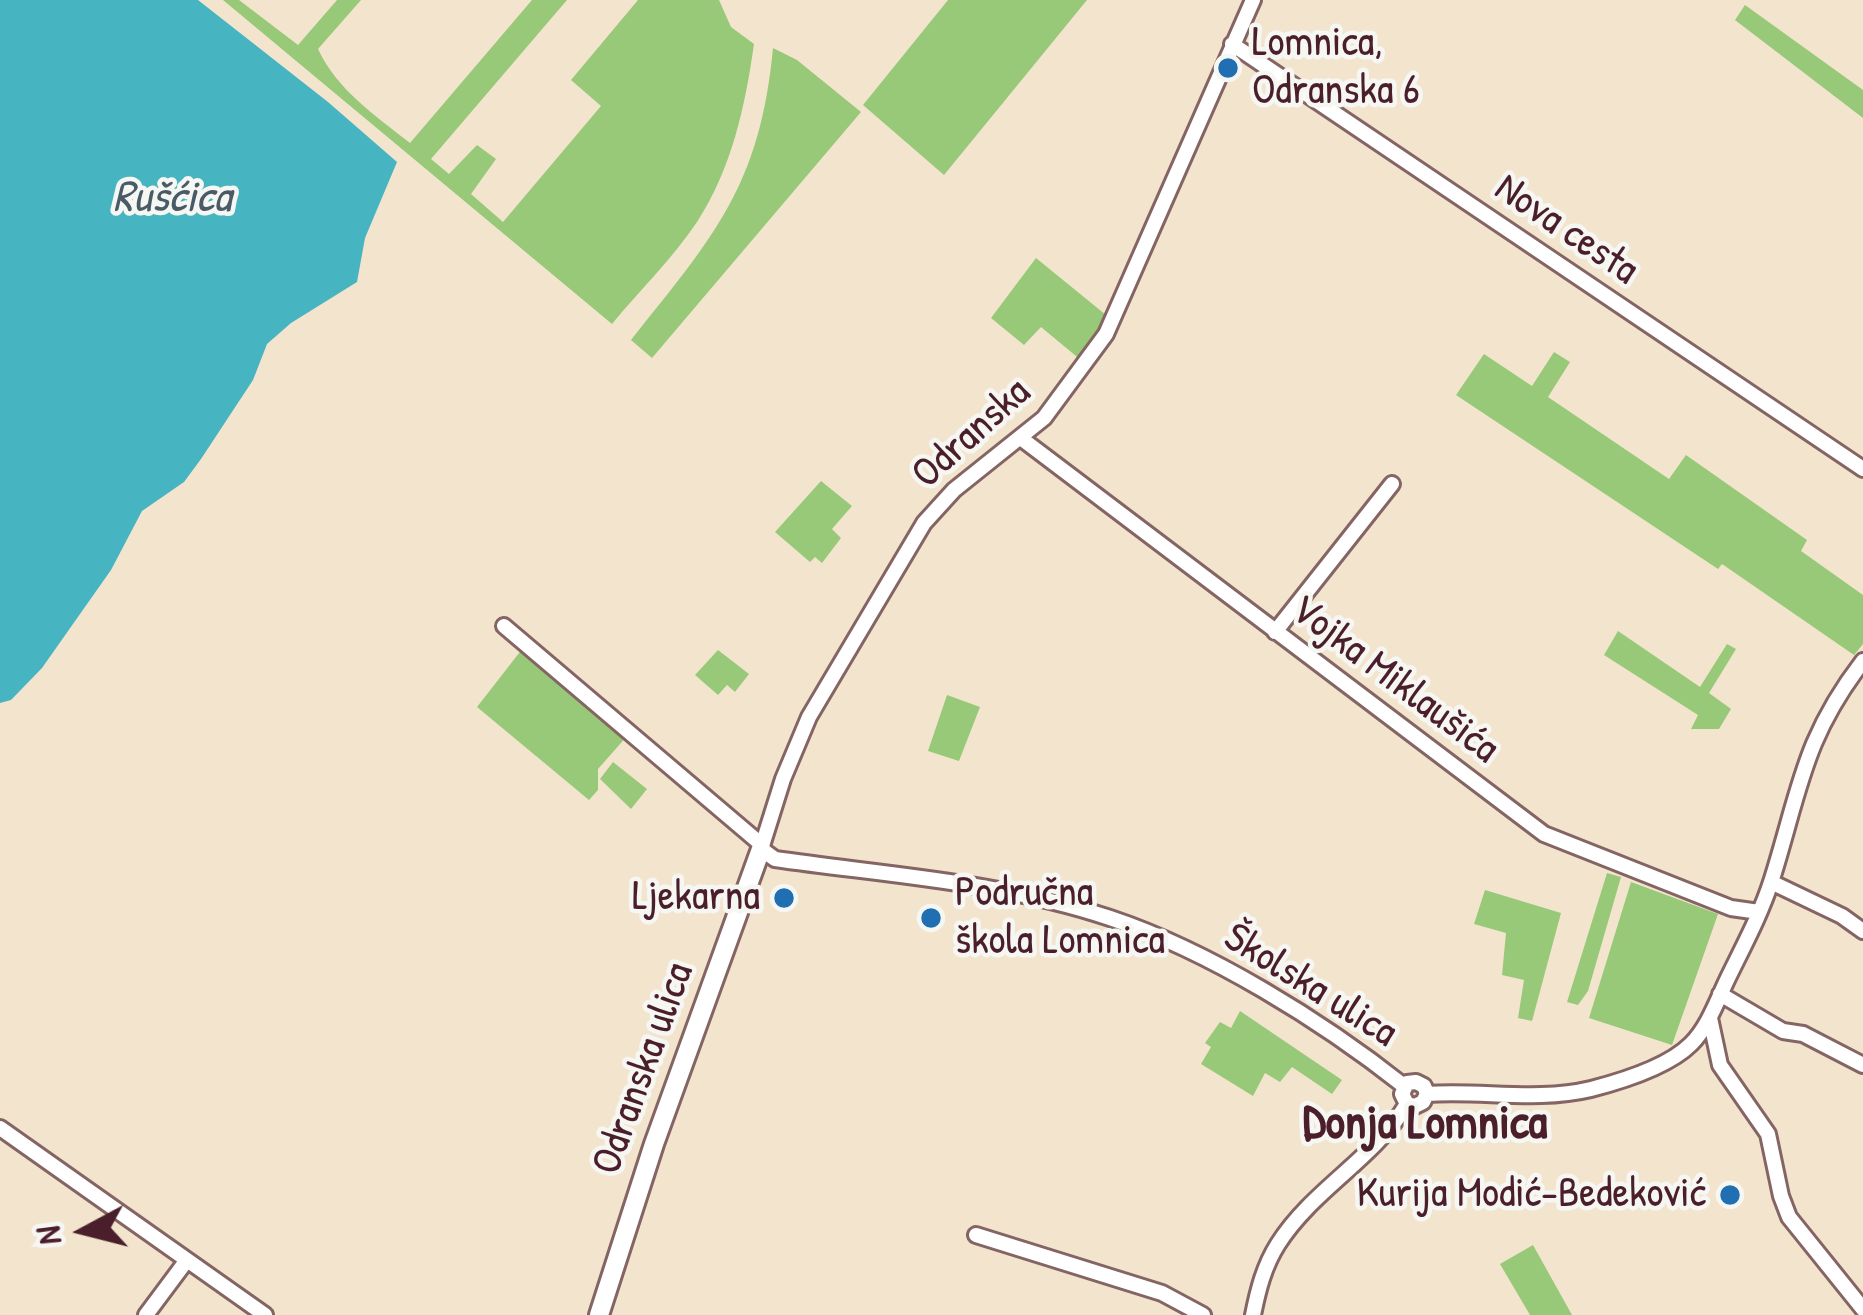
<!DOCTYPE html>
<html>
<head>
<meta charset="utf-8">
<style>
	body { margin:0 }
	#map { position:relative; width:1863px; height:1315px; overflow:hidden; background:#f3e4ce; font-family:"Patrick Hand",sans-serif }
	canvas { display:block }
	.north { position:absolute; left:24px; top:1171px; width:120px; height:120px; -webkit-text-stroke:9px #f6f6f2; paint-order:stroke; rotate:263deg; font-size:33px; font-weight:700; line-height:48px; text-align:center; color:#4a1f2b }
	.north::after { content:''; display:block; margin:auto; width:42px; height:54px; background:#4a1f2b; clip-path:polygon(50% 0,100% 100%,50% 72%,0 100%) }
</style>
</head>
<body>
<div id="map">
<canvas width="1863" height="1315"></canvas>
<div class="north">N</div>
</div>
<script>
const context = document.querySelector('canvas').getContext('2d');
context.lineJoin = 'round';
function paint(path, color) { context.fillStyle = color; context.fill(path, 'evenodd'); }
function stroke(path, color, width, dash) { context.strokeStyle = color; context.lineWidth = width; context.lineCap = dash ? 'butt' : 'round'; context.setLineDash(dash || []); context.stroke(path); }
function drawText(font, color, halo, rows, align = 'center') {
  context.font = font + ' "Patrick Hand",sans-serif'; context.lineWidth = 9; context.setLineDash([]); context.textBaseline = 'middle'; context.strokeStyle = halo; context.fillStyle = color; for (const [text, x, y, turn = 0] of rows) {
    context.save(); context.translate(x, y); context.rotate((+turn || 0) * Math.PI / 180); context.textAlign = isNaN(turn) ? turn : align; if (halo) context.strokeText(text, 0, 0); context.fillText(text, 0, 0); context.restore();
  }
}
const green = new Path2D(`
	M 223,0 L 239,0 L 298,45 L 337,0 L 361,0 L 318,49 C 337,90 376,116 410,143 L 532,0 L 567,0 L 431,159 L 449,174 L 477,145 L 496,159 L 471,194 L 503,222 L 601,106 L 571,80 L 638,0 L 719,0 L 731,27 L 754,44 C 745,107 732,168 697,222 C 673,258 639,291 612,324 Z
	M 948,0 L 1087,0 L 944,175 L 863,105 Z
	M 1745,5 L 1863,90 L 1863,118 L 1735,20 Z
	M 773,48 L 797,60 L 861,112 L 652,358 L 631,340 C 714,236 760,186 773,48 Z
	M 1036,258 L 1106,315 L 1106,323 L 1082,361 L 1041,327 L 1024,345 L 991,318 Z
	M 1554,352 L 1570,362 L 1548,397 L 1669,479 L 1686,455 L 1807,540 L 1801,551 L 1863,595 L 1863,644 L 1854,655 L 1722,564 L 1718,569 L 1456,395 L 1484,354 L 1532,386 Z
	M 821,481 L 852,506 L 832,529 L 841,538 L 822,563 L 815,557 L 810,562 L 775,532 Z
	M 1618,631 L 1700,687 L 1727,644 L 1736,649 L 1709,693 L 1731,709 L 1719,729 L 1691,729 L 1698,715 L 1604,655 Z
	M 523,648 L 628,735 L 598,769 L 598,790 L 589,800 L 477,707 Z
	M 718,650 L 749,674 L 735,692 L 727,685 L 718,695 L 695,675 Z
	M 947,695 L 980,707 L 959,761 L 928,751 Z
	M 613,762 L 647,789 L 631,809 L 600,779 Z
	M 1607,873 L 1621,877 L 1588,991 L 1578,1005 L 1567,1002 Z
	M 1631,882 L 1718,914 L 1672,1045 L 1589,1018 Z
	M 1485,890 L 1561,913 L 1532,1021 L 1518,1018 L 1524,980 L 1502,975 L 1506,933 L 1474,924 Z
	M 1240,1011 L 1342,1080 L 1332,1094 L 1292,1067 L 1280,1082 L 1265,1073 L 1253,1096 L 1201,1064 L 1211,1047 L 1205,1043 L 1220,1022 L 1231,1028 Z
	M 1533,1245 L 1572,1315 L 1530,1315 L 1500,1264 Z`);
const water = new Path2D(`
	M 0,0 L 198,0 L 328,102 L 397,162 L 365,238 L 357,282 L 291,323 L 267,344 L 253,380 L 201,459 L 184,482 L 142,511 L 111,570 L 42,668 L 11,700 L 0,703 Z`);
const minor = new Path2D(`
	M 1253,0 L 1106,334 L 1044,418 L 954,490 L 924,523 L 809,717 L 783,779 L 761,849 L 775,859 C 886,875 1003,882 1110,918 C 1209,951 1322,1021 1404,1086
	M 1232,44 L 1863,469
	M 1022,439 L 1544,834 L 1731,908 L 1759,912
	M 504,626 L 762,845
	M 1275,632 L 1392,484
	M 1771,882 L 1842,916 L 1863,931
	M 1720,994 L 1783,1031 L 1803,1034 L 1863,1065
	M 1710,1018 L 1720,1065 L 1768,1134 L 1781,1196 L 1789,1217 L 1863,1309
	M 1427,1094 L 1424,1086 L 1416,1082 L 1407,1083 L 1402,1094 L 1407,1104 L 1415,1106 L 1423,1102 L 1427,1094 C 1482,1090 1537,1102 1591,1089 C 1622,1081 1668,1067 1691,1044 C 1708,1027 1717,1001 1727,980 C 1743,947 1761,914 1772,879 C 1800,790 1803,739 1863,661
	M 0,1128 L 265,1315
	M 976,1235 L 1162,1293 L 1203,1315
	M 146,1315 L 187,1260
	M 1253,1315 C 1258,1290 1264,1266 1278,1244 C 1313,1189 1373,1160 1407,1104`);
const major = new Path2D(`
	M 599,1315 L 654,1144 L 761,849`);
const markers = [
	[1228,68,12,"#1f6fb2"],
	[784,898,12,"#1f6fb2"],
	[931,918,12,"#1f6fb2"],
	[1730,1195,12,"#1f6fb2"]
];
const poiNames = [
	["Lomnica,",1252,44],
	["Odranska 6",1252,92],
	["Područna",955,894],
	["škola Lomnica",955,942],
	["Ljekarna",760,898,"right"],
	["Kurija Modić-Bedeković",1706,1195,"right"]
];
const streetNames = [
	["Nova cesta",1566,230,34],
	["Odranska",972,434,-42],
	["Vojka Miklaušića",1394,680,37],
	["Školska ulica",1310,986,32],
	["Odranska ulica",644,1069,-70]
];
const waterNames = [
	["Rušćica",172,199]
];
const quarterNames = [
	["Donja Lomnica",1425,1125]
];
paint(green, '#97c979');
paint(water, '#46b4c1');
stroke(minor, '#856464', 20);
stroke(major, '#856464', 24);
stroke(minor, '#fff', 14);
stroke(major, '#fff', 18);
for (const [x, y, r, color] of markers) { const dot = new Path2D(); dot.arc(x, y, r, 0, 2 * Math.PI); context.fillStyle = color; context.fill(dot); stroke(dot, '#f6f6f2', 4.5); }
drawText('42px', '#4a1f2b', '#f6f6f2', poiNames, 'left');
drawText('42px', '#4a1f2b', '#f6f6f2', streetNames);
drawText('italic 45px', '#485b67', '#f6f6f2', waterNames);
drawText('bold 48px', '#4a1f2b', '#f6f6f2', quarterNames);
</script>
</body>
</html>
